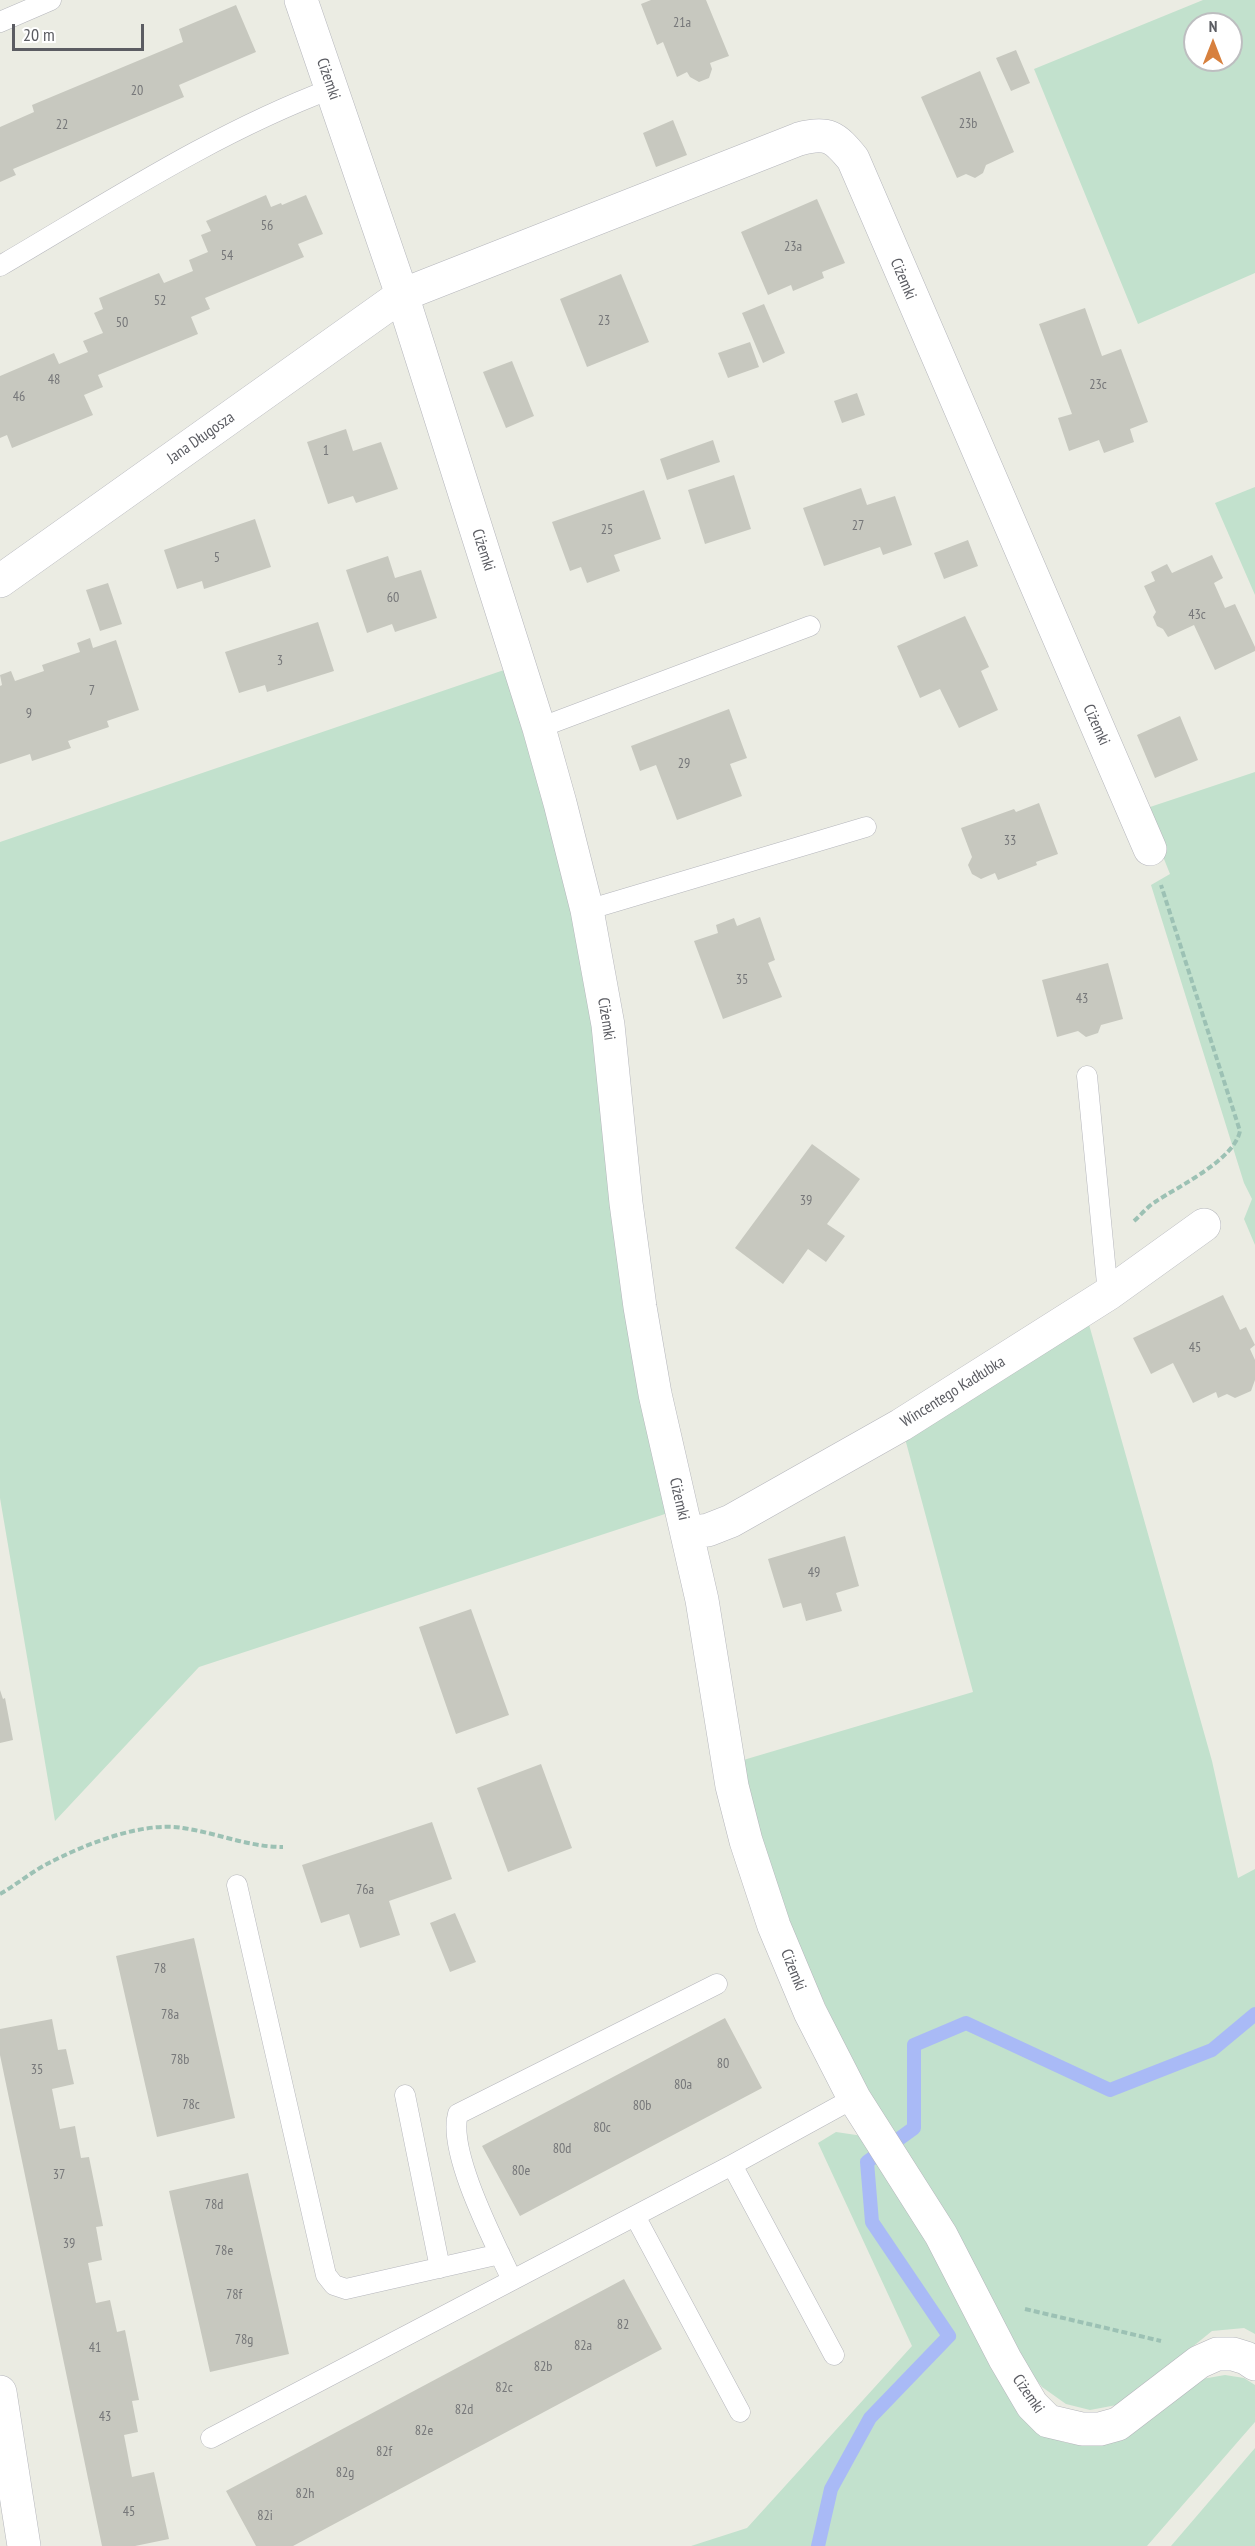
<!DOCTYPE html>
<html>
<head>
<meta charset="utf-8">
<style>
	body { margin:0 }
	#map { position:relative; width:1255px; height:2546px; overflow:hidden; background:#ebece3; font-family:"PT Sans Narrow",sans-serif }
	canvas { display:block }
	.north { position:absolute; left:1183px; top:12px; width:60px; height:60px; box-sizing:border-box; background:#fff; border:2px solid #bdbec0; border-radius:50%; rotate:0deg; font-size:16px; font-weight:700; line-height:24px; text-align:center; color:#5b5c62 }
	.north::after { content:''; display:block; margin:auto; width:21px; height:27px; background:#d7803e; clip-path:polygon(50% 0,100% 100%,50% 72%,0 100%) }
	.scale { position:absolute; left:12px; top:24px; width:132px; height:27px; box-sizing:border-box; border:3px solid #5b5c62; border-top:0; padding-left:8px; font-size:18px; line-height:21px; white-space:nowrap; color:#5b5c62; -webkit-text-stroke:4px #fff; paint-order:stroke }
</style>
</head>
<body>
<div id="map">
<canvas width="1255" height="2546"></canvas>
<div class="north">N</div>
<div class="scale">20 m</div>
</div>
<script>
const context = document.querySelector('canvas').getContext('2d');
context.lineJoin = 'round';
function paint(path, color) { context.fillStyle = color; context.fill(path, 'evenodd'); }
function stroke(path, color, width, dash) { context.strokeStyle = color; context.lineWidth = width; context.lineCap = dash ? 'butt' : 'round'; context.setLineDash(dash || []); context.stroke(path); }
function drawText(font, color, halo, rows, align = 'center') {
  context.font = font + ' "PT Sans Narrow",sans-serif'; context.lineWidth = 6; context.setLineDash([]); context.textBaseline = 'middle'; context.strokeStyle = halo; context.fillStyle = color; for (const [text, x, y, turn = 0] of rows) {
    context.save(); context.translate(x, y); context.rotate((+turn || 0) * Math.PI / 180); context.textAlign = isNaN(turn) ? turn : align; if (halo) context.strokeText(text, 0, 0); context.fillText(text, 0, 0); context.restore();
  }
}
const green = new Path2D(`
	M 1203,0 L 1255,0 L 1255,273 L 1138,324 L 1034,69 ZM 1195,24 L 1231,24 L 1231,60 L 1195,60 Z
	M 1255,487 L 1255,595 L 1215,503 Z
	M 504,670 C 541,789 575,910 596,1034 C 623,1193 644,1354 668,1513 L 199,1667 L 55,1821 L 0,1498 L 0,842 Z
	M 1255,772 L 1255,1245 L 1244,1219 L 1252,1199 L 1244,1183 L 1151,885 L 1170,874 L 1144,809 Z
	M 1088,1321 L 1212,1761 L 1238,1878 L 1255,1869 L 1255,2334 L 1244,2328 L 1212,2331 L 1122,2404 L 1090,2410 L 1066,2404 L 1042,2387 L 1024,2364 L 860,2078 L 798,1947 L 748,1799 L 740,1761 L 973,1692 L 903,1431 Z
	M 836,2132 L 863,2136 L 1045,2436 L 1067,2443 L 1089,2445 L 1202,2379 L 1225,2375 L 1244,2378 L 1255,2385 L 1255,2422 L 1147,2546 L 691,2546 L 747,2528 L 912,2346 L 818,2143 Z
	M 1255,2448 L 1255,2546 L 1171,2546 Z`);
const stream = new Path2D(`
	M 818,2546 L 831,2489 L 870,2418 L 949,2336 L 872,2222 L 867,2162 L 914,2128 L 914,2045 L 966,2023 L 1110,2090 L 1212,2050 L 1255,2014`);
const building = new Path2D(`
	M 651,0 L 706,0 L 729,56 L 710,63 L 712,69 L 709,78 L 699,82 L 690,77 L 687,72 L 677,77 L 663,42 L 657,45 L 641,4 Z
	M 236,5 L 256,52 L 179,85 L 184,97 L 13,169 L 16,175 L 0,182 L 0,127 L 34,112 L 32,105 L 183,42 L 179,29 Z
	M 1016,50 L 1030,83 L 1011,91 L 996,58 Z
	M 980,71 L 1014,152 L 986,165 L 983,173 L 975,178 L 966,174 L 957,178 L 921,97 Z
	M 673,120 L 687,155 L 656,167 L 643,133 Z
	M 266,195 L 271,207 L 281,203 L 282,205 L 306,195 L 323,234 L 298,244 L 304,257 L 205,298 L 210,309 L 191,317 L 198,334 L 98,375 L 103,387 L 84,395 L 93,415 L 12,448 L 7,435 L 0,438 L 0,376 L 54,353 L 59,364 L 88,352 L 83,341 L 103,333 L 94,313 L 103,309 L 99,298 L 159,273 L 164,283 L 193,271 L 189,260 L 208,252 L 201,235 L 211,231 L 206,221 Z
	M 817,199 L 845,263 L 822,272 L 824,278 L 793,291 L 791,285 L 768,295 L 741,232 Z
	M 621,274 L 649,342 L 587,367 L 560,299 Z
	M 764,304 L 785,353 L 763,363 L 742,313 Z
	M 1085,308 L 1102,356 L 1121,349 L 1148,422 L 1130,429 L 1134,442 L 1104,453 L 1099,440 L 1069,451 L 1058,418 L 1072,414 L 1039,324 Z
	M 750,342 L 759,367 L 728,378 L 718,353 Z
	M 512,361 L 534,416 L 506,428 L 483,372 Z
	M 857,393 L 865,415 L 842,423 L 834,401 Z
	M 346,429 L 353,451 L 381,442 L 398,489 L 356,503 L 353,496 L 328,504 L 307,442 Z
	M 713,440 L 720,462 L 667,480 L 660,459 Z
	M 734,475 L 751,529 L 705,544 L 688,490 Z
	M 861,488 L 867,505 L 895,496 L 912,545 L 883,555 L 880,547 L 824,566 L 803,508 Z
	M 644,490 L 661,539 L 614,555 L 620,571 L 587,583 L 581,567 L 570,571 L 552,522 Z
	M 255,519 L 271,567 L 204,589 L 202,581 L 177,589 L 164,550 Z
	M 968,540 L 978,566 L 944,579 L 934,553 Z
	M 1212,555 L 1223,578 L 1214,583 L 1225,608 L 1235,604 L 1255,647 L 1255,651 L 1215,670 L 1194,625 L 1168,637 L 1163,629 L 1157,626 L 1153,617 L 1156,612 L 1144,586 L 1155,581 L 1151,572 L 1167,564 L 1172,573 Z
	M 388,556 L 395,578 L 421,570 L 437,618 L 395,632 L 392,624 L 367,633 L 346,570 Z
	M 108,583 L 122,624 L 100,631 L 86,590 Z
	M 965,616 L 989,667 L 981,671 L 998,710 L 959,728 L 940,689 L 920,698 L 897,646 Z
	M 318,622 L 334,671 L 267,692 L 265,685 L 239,693 L 225,652 Z
	M 90,638 L 93,648 L 116,640 L 139,710 L 107,721 L 109,727 L 68,741 L 71,748 L 32,761 L 30,754 L 0,764 L 0,686 L 2,685 L 0,675 L 11,671 L 15,681 L 44,671 L 42,665 L 80,652 L 77,643 Z
	M 729,709 L 747,758 L 730,764 L 742,796 L 677,820 L 656,765 L 640,771 L 631,746 Z
	M 1180,716 L 1198,760 L 1155,778 L 1137,735 Z
	M 1039,803 L 1058,854 L 1036,862 L 1037,865 L 998,880 L 995,873 L 981,879 L 972,874 L 968,865 L 972,857 L 961,828 L 1014,809 L 1016,812 Z
	M 760,917 L 775,960 L 768,963 L 782,997 L 723,1019 L 694,941 L 718,933 L 716,925 L 734,918 L 737,926 Z
	M 1108,963 L 1123,1019 L 1101,1025 L 1098,1033 L 1086,1037 L 1078,1031 L 1057,1037 L 1042,980 Z
	M 812,1144 L 860,1179 L 827,1224 L 845,1236 L 826,1262 L 808,1249 L 783,1284 L 735,1248 Z
	M 1223,1295 L 1240,1330 L 1246,1327 L 1255,1345 L 1250,1349 L 1255,1360 L 1255,1380 L 1251,1391 L 1235,1398 L 1227,1394 L 1218,1398 L 1216,1392 L 1193,1403 L 1173,1363 L 1151,1374 L 1133,1338 Z
	M 845,1536 L 859,1586 L 836,1593 L 842,1611 L 806,1621 L 801,1603 L 783,1608 L 768,1559 Z
	M 471,1609 L 509,1715 L 456,1734 L 419,1627 Z
	M 0,1690 L 3,1699 L 5,1698 L 13,1740 L 0,1743 Z
	M 541,1764 L 572,1848 L 508,1872 L 477,1788 Z
	M 432,1822 L 452,1879 L 389,1901 L 400,1935 L 360,1948 L 349,1914 L 321,1923 L 302,1865 Z
	M 455,1913 L 476,1962 L 450,1972 L 430,1923 Z
	M 194,1938 L 235,2118 L 157,2137 L 116,1956 Z
	M 725,2018 L 762,2088 L 520,2216 L 482,2146 Z
	M 52,2019 L 58,2050 L 66,2049 L 74,2084 L 52,2089 L 60,2129 L 75,2126 L 81,2158 L 89,2157 L 103,2226 L 96,2227 L 102,2260 L 88,2263 L 96,2303 L 110,2300 L 117,2332 L 125,2330 L 139,2400 L 132,2401 L 138,2432 L 124,2435 L 132,2477 L 154,2472 L 169,2539 L 135,2546 L 102,2546 L 0,2055 L 0,2029 Z
	M 248,2173 L 289,2354 L 210,2372 L 169,2191 Z
	M 624,2279 L 662,2349 L 293,2546 L 256,2546 L 226,2491 Z`);
const path = new Path2D(`
	M 1134,1221 C 1141,1215 1147,1207 1155,1202 C 1179,1186 1234,1160 1240,1131 L 1161,885
	M 0,1894 C 16,1885 30,1873 47,1864 C 83,1845 142,1821 183,1828 C 217,1833 248,1847 283,1847
	M 1025,2309 L 1161,2341`);
const service = new Path2D(`
	M 0,22 L 51,0
	M 0,266 C 108,203 214,133 331,89
	M 539,728 L 810,626
	M 587,910 L 866,827
	M 1087,1076 L 1108,1294
	M 237,1885 L 326,2275 L 334,2285 L 346,2289 L 500,2254
	M 405,2095 L 440,2268
	M 732,2165 L 834,2355
	M 635,2216 L 740,2412
	M 512,2280 C 495,2243 447,2152 458,2114 L 717,1984
	M 211,2438 L 732,2165 L 854,2098`);
const minor = new Path2D(`
	M 301,0 L 402,295 L 539,728 L 560,803 L 587,910 L 608,1025 L 626,1203 L 640,1307 L 655,1394 L 702,1600 L 732,1786 L 746,1841 L 774,1926 L 810,2012 L 854,2098 L 941,2235 L 1005,2359 L 1032,2405 L 1048,2421 L 1082,2429 L 1100,2429 L 1118,2424 L 1199,2362 L 1217,2354 L 1233,2354 L 1246,2358 L 1255,2364
	M 0,581 L 402,295 L 799,139 C 828,131 835,137 853,159 L 1150,849
	M 687,1533 L 708,1530 L 731,1521 L 901,1425 L 1108,1294 L 1204,1225
	M 0,2392 L 24,2546`);
const numberNames = [
	["21a",682,23],
	["20",137,91],
	["23b",968,124],
	["22",62,125],
	["56",267,226],
	["23a",793,247],
	["54",227,256],
	["52",160,301],
	["23",604,321],
	["50",122,323],
	["48",54,380],
	["23c",1098,385],
	["46",19,397],
	["1",326,451],
	["27",858,526],
	["25",607,530],
	["5",217,558],
	["60",393,598],
	["43c",1197,615],
	["3",280,661],
	["7",92,691],
	["9",29,714],
	["29",684,764],
	["33",1010,841],
	["35",742,980],
	["43",1082,999],
	["39",806,1201],
	["45",1195,1348],
	["49",814,1573],
	["76a",365,1890],
	["78",160,1969],
	["78a",170,2015],
	["78b",180,2060],
	["80",723,2064],
	["35",37,2070],
	["80a",683,2085],
	["78c",191,2105],
	["80b",642,2106],
	["80c",602,2128],
	["80d",562,2149],
	["80e",521,2171],
	["37",59,2175],
	["78d",214,2205],
	["39",69,2244],
	["78e",224,2251],
	["78f",234,2295],
	["82",623,2325],
	["78g",244,2340],
	["82a",583,2346],
	["41",95,2348],
	["82b",543,2367],
	["82c",504,2388],
	["82d",464,2410],
	["43",105,2417],
	["82e",424,2431],
	["82f",384,2452],
	["82g",345,2473],
	["82h",305,2494],
	["45",129,2512],
	["82i",265,2516]
];
const streetNames = [
	["Ciżemki",328,79,71],
	["Ciżemki",903,279,67],
	["Jana Długosza",201,438,-35],
	["Ciżemki",483,550,72],
	["Ciżemki",1096,725,66],
	["Ciżemki",606,1019,81],
	["Wincentego Kadłubka",953,1392,-32],
	["Ciżemki",679,1499,77],
	["Ciżemki",793,1970,68],
	["Ciżemki",1028,2394,55]
];
paint(green, '#c2e1cd');
stroke(stream, '#a9baf6', 14);
paint(building, '#c7c8bf');
stroke(service, '#b5b6bc', 21);
stroke(minor, '#b5b6bc', 34);
stroke(path, '#9cc1b4', 4, [6, 3]);
stroke(service, '#fff', 20);
stroke(minor, '#fff', 33);
drawText('14px', '#767779', null, numberNames);
drawText('16px', '#5b5c62', '#fff', streetNames);
</script>
</body>
</html>
